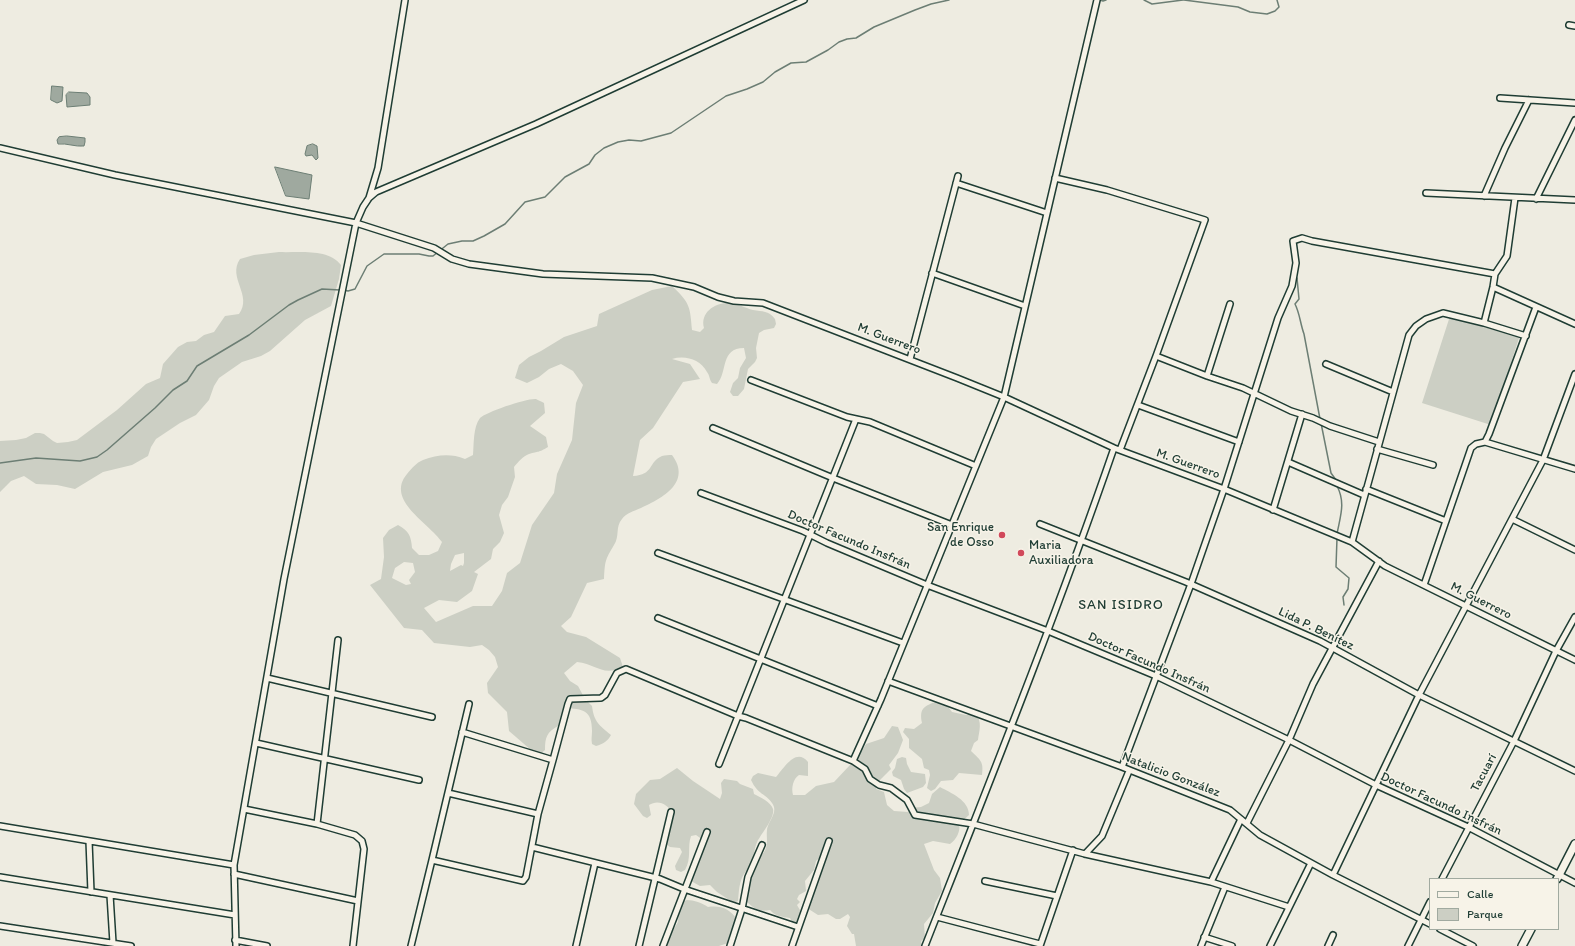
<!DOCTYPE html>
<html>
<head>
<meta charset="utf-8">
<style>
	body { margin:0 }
	#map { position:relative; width:1575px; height:946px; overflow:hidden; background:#eeece1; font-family:Itim,sans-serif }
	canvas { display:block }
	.legend { position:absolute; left:1429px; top:878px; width:130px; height:52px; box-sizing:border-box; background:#f7f3e8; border:1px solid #a1aaa0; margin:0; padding:5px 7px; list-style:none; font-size:12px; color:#1f3d34 }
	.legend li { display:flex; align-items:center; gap:8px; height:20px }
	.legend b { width:20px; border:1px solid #a1aaa0 }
</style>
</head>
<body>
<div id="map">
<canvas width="1575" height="946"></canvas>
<ul class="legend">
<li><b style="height:5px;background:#f7f3e8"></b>Calle</li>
<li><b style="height:11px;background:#cccfc4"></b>Parque</li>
</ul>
</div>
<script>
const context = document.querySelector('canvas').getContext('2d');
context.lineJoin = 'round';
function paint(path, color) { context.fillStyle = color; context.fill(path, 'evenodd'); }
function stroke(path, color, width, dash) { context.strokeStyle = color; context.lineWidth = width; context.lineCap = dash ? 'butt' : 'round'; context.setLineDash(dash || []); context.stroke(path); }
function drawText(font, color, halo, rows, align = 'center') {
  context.font = font + ' Itim,sans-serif'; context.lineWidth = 3; context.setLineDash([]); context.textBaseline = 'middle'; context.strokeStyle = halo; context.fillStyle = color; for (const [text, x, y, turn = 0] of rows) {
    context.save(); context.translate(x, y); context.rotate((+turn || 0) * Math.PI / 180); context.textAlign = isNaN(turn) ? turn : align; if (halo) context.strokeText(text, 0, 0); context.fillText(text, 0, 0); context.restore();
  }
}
const green = new Path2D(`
	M 279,252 C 298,253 328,248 341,265 L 339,279 L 331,306 L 305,320 L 270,351 L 261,356 L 242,362 L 219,378 L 214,386 L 209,400 L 196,415 L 180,423 L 156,439 L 151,447 L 148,456 L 132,465 L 103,472 L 75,489 L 57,485 L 36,484 L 24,476 L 11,481 L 0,492 L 0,441 L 16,440 L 26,438 L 35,433 L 40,433 L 44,434 L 53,441 L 57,443 L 68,442 L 77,440 L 117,410 L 146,384 L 160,378 L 163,364 L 178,347 L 187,342 L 196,341 L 204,335 L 214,332 L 225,316 L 239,314 C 253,295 227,278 240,259 L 254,255 Z
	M 672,286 C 690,303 690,306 692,330 L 700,332 L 704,328 C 700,313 714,303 728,303 C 737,303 745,308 753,310 C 763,312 768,310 775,319 L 776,324 L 774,328 L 764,330 L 759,333 L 756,348 L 757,358 L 755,362 L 748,369 L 744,389 L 738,396 L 733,396 L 730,392 L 733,383 L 738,378 L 740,368 L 746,358 L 744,348 C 720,348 728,372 717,384 L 712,383 C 709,379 710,376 707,372 C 700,359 685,355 672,359 L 690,364 L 700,379 L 683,382 L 653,428 L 640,440 L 633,476 C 654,475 648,462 662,456 C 665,455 669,455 672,455 C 692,482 663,498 641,508 C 634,511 626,513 622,519 C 615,527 620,536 614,545 C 605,560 605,561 604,579 L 587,583 L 571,617 L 561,626 L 567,632 L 586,637 L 620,658 L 623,667 C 602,677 597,664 577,662 L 564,673 L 570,681 L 578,686 L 585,699 L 592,706 C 594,722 599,725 611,735 C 608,741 603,744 596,746 L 592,744 C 591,739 592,736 592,731 C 592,710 583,709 565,708 L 558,726 C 547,732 545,737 545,750 L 538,756 L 509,731 L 507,712 L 488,693 L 487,683 L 498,667 L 495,657 L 489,650 L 482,645 L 470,647 L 434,643 L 422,630 L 404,628 L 370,585 L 381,579 L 384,557 L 383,538 L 389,530 L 398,525 C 409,531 411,536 412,548 L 419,555 L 429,555 L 438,551 L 442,542 C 429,523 385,500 407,474 C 412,468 416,463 423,460 C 437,455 450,453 465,459 L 473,455 C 474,444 473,427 480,418 C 486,412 527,398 536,399 C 538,400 542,402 544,403 L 545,413 L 530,426 L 546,437 L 548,447 C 538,453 539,451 529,454 C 523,456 518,462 514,467 L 515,477 L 508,497 L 502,505 L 499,515 L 504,533 L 500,542 L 493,549 L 491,559 L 474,572 L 478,574 L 472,591 L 457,602 L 439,600 L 424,608 L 436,622 L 473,606 L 492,606 L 502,591 L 507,573 L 520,563 L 532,525 L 554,493 L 557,474 L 572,440 L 576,403 L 583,385 L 573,371 L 561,364 L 549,369 L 539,377 L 527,383 L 515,378 L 519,365 L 529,357 L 541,351 L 564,337 L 597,326 L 599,314 L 652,290 ZM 464,553 L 464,563 L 463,566 L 461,565 L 450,571 L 451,564 L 455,555 ZM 404,562 L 413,563 L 415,572 L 409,580 L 411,584 L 406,585 L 392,578 L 395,568 Z
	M 1450,316 L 1519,338 L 1491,425 L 1422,403 Z
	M 938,701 L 946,704 L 952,712 L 966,715 L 975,714 C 983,721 979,731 978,740 L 974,743 L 971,751 C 980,760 984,761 982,775 L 959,773 L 953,780 L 941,781 L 935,789 L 931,791 L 927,788 L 930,775 L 929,770 L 924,768 L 922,759 L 909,748 L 909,739 L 903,732 L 905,728 L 914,729 L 922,723 C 919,708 924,706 938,701 Z
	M 892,726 L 898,727 L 903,740 L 898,753 L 889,765 L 891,769 L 876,784 L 876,789 L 884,792 L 887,805 L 894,811 L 908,812 L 911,808 L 921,807 L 929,803 L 932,794 L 940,787 C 951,793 969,800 969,815 L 959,824 C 961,831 956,840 950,844 L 933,841 L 924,844 L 934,870 L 940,878 L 942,891 L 935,903 L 933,913 L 924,924 L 925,938 L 921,941 L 922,946 L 856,946 L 854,934 L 852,934 L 847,926 L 850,917 L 848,914 L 840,919 L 836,919 L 828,914 L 818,915 L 807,908 L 806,903 L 814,876 L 824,859 L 823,855 L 816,861 L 814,870 L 805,881 L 806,891 L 799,895 L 797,899 L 800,902 L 797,905 L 804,917 L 803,926 L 794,926 L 790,918 C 782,917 775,916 770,910 C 759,912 755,909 747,902 L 744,889 C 751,885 750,880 749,873 C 757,870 757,866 758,858 C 760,856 763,854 764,852 C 769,845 766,837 767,830 C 768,821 779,812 772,803 C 765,793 758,795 751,780 L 753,776 L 758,773 L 776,777 C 784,768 796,747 808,762 L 808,776 L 799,775 C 793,779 791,788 793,795 L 805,795 L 816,786 L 834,782 L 850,765 L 858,761 L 861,752 L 866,744 L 884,738 Z
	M 902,757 L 906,758 L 907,764 L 911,772 L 925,774 L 926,783 L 923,787 L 907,793 L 904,789 L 901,780 L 893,776 L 892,772 L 895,768 L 897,759 Z
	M 677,768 L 693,781 L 720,799 L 722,793 L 721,783 L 724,779 L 737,781 L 740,784 L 753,789 L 754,794 C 760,797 771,802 773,809 C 775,816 764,831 760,837 C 753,846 755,858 750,866 C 749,869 746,871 744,874 C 739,882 739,891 738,901 L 734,903 L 717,892 L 710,885 L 700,886 L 691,881 C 690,871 696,868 699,860 C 701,854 702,846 703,840 L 696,835 L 691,836 C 687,847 692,858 685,870 L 681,872 L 676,870 L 675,866 L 682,852 L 680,848 L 670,847 L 666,844 L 665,830 L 673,814 C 668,804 658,799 649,805 L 651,815 L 647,818 L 643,816 L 634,804 L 636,794 L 650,780 L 660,779 Z
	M 687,900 C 694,900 702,903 708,907 C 720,905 731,909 737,920 L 730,933 L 728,943 L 719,946 L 667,946 L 666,942 L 678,922 L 679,903 Z`);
const water = new Path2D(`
	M 52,86 L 63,87 L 62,101 L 57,103 L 51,100 Z
	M 69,92 L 87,93 L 90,97 L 90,105 L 67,107 L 66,95 Z
	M 67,136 L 85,138 L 85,142 L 84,146 C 75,147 67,143 58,144 L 57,140 L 59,137 Z
	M 313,144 L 317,146 L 318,158 L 316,160 L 312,155 L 306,156 L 305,154 L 307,146 Z
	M 275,167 L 312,175 L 309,199 L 286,196 Z`);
const stream = new Path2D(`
	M 1100,0 L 1103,1 L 1106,0
	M 1144,0 L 1152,4 L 1183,0
	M 1184,0 L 1238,7 L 1250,12 L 1267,14 L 1275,11 L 1279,7 L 1277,0
	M 1297,278 L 1299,299 L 1295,304 C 1300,314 1300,323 1304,334 L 1320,419
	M 344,290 L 348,291 L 355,289 L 367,266 L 384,254 L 419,254 L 429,256 L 433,256 L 448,244 L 462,241 L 473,241 L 484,236 L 505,224 L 525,202 L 545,197 L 565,177 L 589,164 L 595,155 L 604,148 L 618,142 L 629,140 L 641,141 L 671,133 L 726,96 L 747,89 L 763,82 L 775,72 L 791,63 L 806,62 L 828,50 L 839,42 L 847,39 L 856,38 L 874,27 L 915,10 L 931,4 L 949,0
	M 1321,423 L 1331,473 L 1336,480
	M 0,463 L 36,458 L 80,461 L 97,457 L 107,450 L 155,408 L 173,390 L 187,381 L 197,366 L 249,335 L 289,305 L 298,300 L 322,289 L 340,290
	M 1337,534 C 1340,517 1346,503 1337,486
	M 1337,538 L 1336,567 L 1349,578 L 1348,589 L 1343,597 L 1344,605`);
const street = new Path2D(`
	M 1569,25 L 1575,26
	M 1500,98 L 1575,103
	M 0,148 L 115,175 L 356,223 L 434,248 L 452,259 L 469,264 L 543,274 L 652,278 L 694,287 L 718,297 L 734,301 L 763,303 L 957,378 L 1004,397 L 1114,448 L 1224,489 L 1352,542 L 1385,566 L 1575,660
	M 1055,178 L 1107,190 L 1205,220 L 1156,356 L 1120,450
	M 956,183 L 1047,213
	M 1426,193 L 1575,200
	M 1484,196 L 1505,148 L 1529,100
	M 369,198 L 378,168 L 405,0
	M 1536,199 L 1575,120
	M 932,273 L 1025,306
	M 1493,287 L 1575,324
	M 1230,304 L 1207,376 L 1243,388 L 1291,411 L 1313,418 L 1330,426 L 1379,442
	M 1484,323 L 1493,287 L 1495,274 L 1507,256 L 1515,198
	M 1156,356 L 1207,376
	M 910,359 L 958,176
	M 1326,364 L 1393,392
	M 751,380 L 847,417 L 870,422 L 976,466
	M 1138,405 L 1239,442
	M 713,428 L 833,478 L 952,525
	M 1485,442 L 1575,469
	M 1377,449 L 1433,465
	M 1288,462 L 1364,495
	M 1366,489 L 1446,521
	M 701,493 L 803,531 L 827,543 L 927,585 L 1048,631 L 1156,676 L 1289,740 L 1376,785 L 1468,827 L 1575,883
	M 1273,510 L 1302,414
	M 1512,519 L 1575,550
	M 1040,524 L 1186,582 L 1320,641 L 1419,695 L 1575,771
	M 1352,542 L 1409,335 L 1416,326 L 1426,319 L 1443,313 L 1484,323 L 1526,336
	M 658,553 L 903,643
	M 1424,585 L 1471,448 L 1476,444 L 1485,442 L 1489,434 L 1536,307
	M 658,618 L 878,706
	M 267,678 L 432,717
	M 888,681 L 1122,767 L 1230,810 L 1260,835 L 1333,875 L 1430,924
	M 462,732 L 553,760 L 568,704 L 570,699 L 601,698 L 605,695 L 617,673 L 626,669 L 738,716 L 746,718 L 853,761 L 865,769 L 870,779 L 879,785 L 891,788 L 907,800 L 915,815 L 973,824 L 1085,854 L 1211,882 L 1289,907
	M 256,743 L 419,780
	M 853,761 L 881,699 L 1004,397 L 1097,0
	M 719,764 L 856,419
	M 1122,767 L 1191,584 L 1224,489 L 1278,318 L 1292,286 L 1296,263 L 1293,241 L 1302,238 L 1312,241 L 1495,274
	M 448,793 L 538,814
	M 244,809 L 317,824 L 355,835 L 362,841 L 364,849 L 353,946
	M 1247,823 L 1289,740 L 1313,684 L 1379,561
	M 317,824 L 338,640
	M 0,826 L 234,865
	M 89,841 L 91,892
	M 532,847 L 660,879 L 684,889 L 798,927
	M 1085,854 L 1102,836 L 1129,771
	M 432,860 L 523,881 L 526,877 L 538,814 L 553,760
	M 234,874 L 358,901
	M 1333,875 L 1419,695 L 1543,460 L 1575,374
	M 0,877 L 235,915
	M 1442,879 L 1514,741 L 1556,651 L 1575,617
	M 985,881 L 1057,896
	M 1211,882 L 1241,819
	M 110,895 L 113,943
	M 937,917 L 1040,944
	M 0,926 L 131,946
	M 1440,929 L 1473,946
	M 1204,937 L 1232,946
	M 235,940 L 267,946
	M 236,946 L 234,865 L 284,579 L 356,223 L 363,207 L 369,198 L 376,192 L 536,124 L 804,0
	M 411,946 L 432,860 L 469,704
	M 576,946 L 595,863
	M 639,946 L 671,812
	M 663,946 L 707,832
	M 730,946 L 742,909 L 748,877 L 762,845
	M 792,946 L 829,841
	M 925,946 C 990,781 1056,616 1114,448
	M 1040,946 L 1073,850
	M 1201,946 L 1225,887
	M 1270,946 L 1311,863
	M 1328,946 L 1333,935
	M 1408,946 L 1430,902`);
const secondary = new Path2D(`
	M 1557,879 L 1575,844
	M 1522,946 L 1531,929`);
const markers = [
	[1002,535,4,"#d1495b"],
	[1021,553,4,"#d1495b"]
];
const streetNames = [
	["M. Guerrero",889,339,21],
	["M. Guerrero",1188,464,20],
	["Doctor Facundo Insfrán",849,540,23],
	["M. Guerrero",1481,601,27],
	["Lida P. Benítez",1316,629,26],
	["Doctor Facundo Insfrán",1149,663,24],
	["Tacuarí",1484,773,-62],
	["Natalicio González",1171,775,21],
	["Doctor Facundo Insfrán",1441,804,25]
];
const poiNames = [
	["San Enrique",994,528],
	["de Osso",994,543],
	["Maria",1029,546,"left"],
	["Auxiliadora",1029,561,"left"]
];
const neighbourhoodNames = [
	["SAN ISIDRO",1121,605]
];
paint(green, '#cccfc4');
paint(water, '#9fa99f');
stroke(water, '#6c7e74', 1);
stroke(stream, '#6c7e74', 1.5);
stroke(street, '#1f3d34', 8);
stroke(secondary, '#1f3d34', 10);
stroke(street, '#f7f3e8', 5);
stroke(secondary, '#f7f3e8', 7);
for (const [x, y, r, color] of markers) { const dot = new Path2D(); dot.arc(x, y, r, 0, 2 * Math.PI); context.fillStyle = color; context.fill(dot); stroke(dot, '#f7f3e8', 1.5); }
drawText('13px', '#1f3d34', '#f7f3e8', streetNames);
drawText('13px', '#1f3d34', '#f7f3e8', poiNames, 'right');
context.letterSpacing = '1px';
drawText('14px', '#1f3d34', '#f7f3e8', neighbourhoodNames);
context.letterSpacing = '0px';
</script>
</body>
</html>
